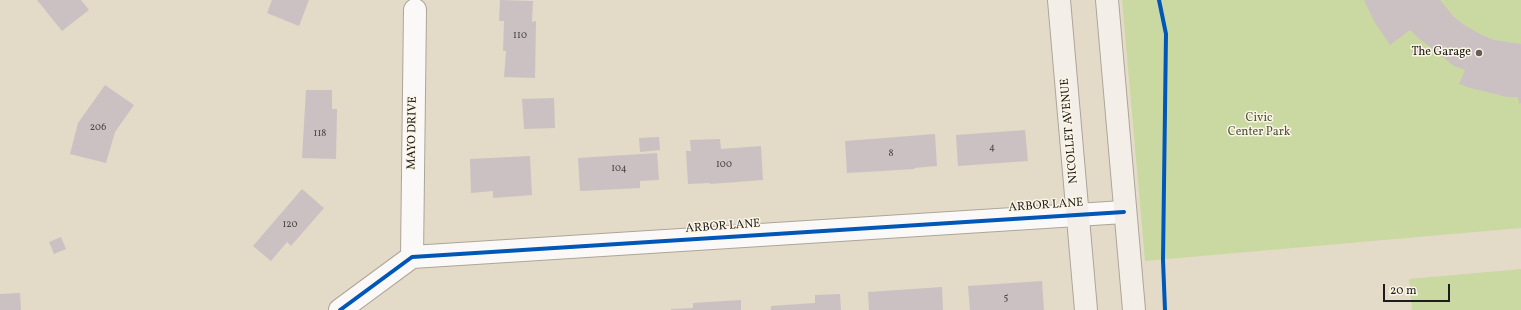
<!DOCTYPE html>
<html>
<head>
<meta charset="utf-8">
<style>
	body { margin:0 }
	#map { position:relative; width:1521px; height:310px; overflow:hidden; background:#e4dac8; font-family:Vollkorn,serif }
	canvas { display:block }
	.scale { position:absolute; left:1383px; top:284px; width:67px; height:18px; box-sizing:border-box; border:2px solid #1c1c1c; border-top:0; padding-left:5px; font-size:12px; line-height:14px; white-space:nowrap; color:#1c1c1c; -webkit-text-stroke:3px #fcf5e5; paint-order:stroke }
</style>
</head>
<body>
<div id="map">
<canvas width="1521" height="310"></canvas>
<div class="scale">20 m</div>
</div>
<script>
const context = document.querySelector('canvas').getContext('2d');
context.lineJoin = 'round';
function paint(path, color) { context.fillStyle = color; context.fill(path, 'evenodd'); }
function stroke(path, color, width, dash) { context.strokeStyle = color; context.lineWidth = width; context.lineCap = dash ? 'butt' : 'round'; context.setLineDash(dash || []); context.stroke(path); }
function drawText(font, color, halo, rows, align = 'center') {
  context.font = font + ' Vollkorn,serif'; context.lineWidth = 3; context.setLineDash([]); context.textBaseline = 'middle'; context.strokeStyle = halo; context.fillStyle = color; for (const [text, x, y, turn = 0] of rows) {
    context.save(); context.translate(x, y); context.rotate((+turn || 0) * Math.PI / 180); context.textAlign = isNaN(turn) ? turn : align; if (halo) context.strokeText(text, 0, 0); context.fillText(text, 0, 0); context.restore();
  }
}
const green = new Path2D(`
	M 1122,0 L 1521,0 L 1521,228 L 1145,261 Z
	M 1521,269 L 1521,310 L 1412,310 L 1409,279 Z`);
const building = new Path2D(`
	M 37,0 L 81,0 L 89,10 L 62,31 Z
	M 272,0 L 309,0 L 299,26 L 267,13 Z
	M 500,0 L 533,1 L 532,22 L 536,21 L 535,78 L 504,77 L 506,51 L 503,51 L 504,21 L 499,21 Z
	M 1364,0 L 1440,0 L 1453,16 L 1464,25 L 1482,35 L 1494,40 L 1521,44 L 1521,103 L 1519,104 L 1518,97 L 1507,97 L 1470,88 L 1459,84 L 1465,70 L 1454,66 L 1443,57 L 1417,37 L 1410,30 L 1390,45 L 1374,21 Z
	M 105,85 L 134,105 L 115,132 L 106,163 L 70,154 L 78,123 Z
	M 306,90 L 332,90 L 332,109 L 337,109 L 336,159 L 302,158 Z
	M 554,98 L 555,128 L 524,129 L 522,99 Z
	M 1025,130 L 1028,161 L 958,166 L 956,135 Z
	M 935,134 L 937,166 L 914,168 L 915,169 L 847,173 L 845,141 Z
	M 659,137 L 660,150 L 640,152 L 639,138 Z
	M 720,139 L 721,149 L 761,146 L 763,180 L 710,184 L 710,183 L 688,184 L 686,151 L 691,151 L 690,140 Z
	M 657,153 L 659,180 L 640,181 L 640,188 L 580,191 L 578,158 Z
	M 530,156 L 532,195 L 493,198 L 493,191 L 471,193 L 470,159 Z
	M 302,189 L 324,208 L 291,246 L 287,242 L 271,261 L 253,246 Z
	M 61,237 L 66,249 L 54,254 L 49,242 Z
	M 1042,281 L 1044,310 L 970,310 L 968,286 Z
	M 942,287 L 943,310 L 869,310 L 868,292 Z
	M 20,293 L 21,310 L 0,310 L 0,294 Z
	M 840,294 L 841,310 L 771,310 L 771,306 L 815,303 L 815,295 Z
	M 741,300 L 741,310 L 671,310 L 671,309 L 693,308 L 693,303 Z`);
const minor = new Path2D(`
	M 412,257 L 415,10
	M 340,310 L 412,257 L 1124,212`);
const secondary = new Path2D(`
	M 1059,0 L 1086,310
	M 1107,0 L 1134,310`);
const cycleway = new Path2D(`
	M 1159,0 L 1166,34 L 1163,260 L 1165,310
	M 340,310 L 412,257 L 1124,212`);
const markers = [
	[1479,53,4,"#625e58"]
];
const numberNames = [
	["110",520,36],
	["206",98,128],
	["118",320,134],
	["4",992,148],
	["8",891,154],
	["100",724,165],
	["104",619,169],
	["120",290,225],
	["5",1006,298]
];
const poiNames = [
	["The Garage",1471,53]
];
const parkNames = [
	["Civic",1259,119],
	["Center Park",1259,133]
];
const streetNames = [
	["NICOLLET AVENUE",1070,131,-95],
	["MAYO DRIVE",413,133,-89],
	["ARBOR LANE",1046,206,-4],
	["ARBOR LANE",723,227,-4]
];
paint(green, '#cad9a2');
paint(building, '#cbc1c2');
stroke(minor, '#aca59a', 24);
stroke(secondary, '#aca59a', 24);
stroke(minor, '#fbf9f7', 22);
stroke(secondary, '#f3efe8', 22);
stroke(cycleway, '#0057b8', 4);
for (const [x, y, r, color] of markers) { const dot = new Path2D(); dot.arc(x, y, r, 0, 2 * Math.PI); context.fillStyle = color; context.fill(dot); stroke(dot, '#fcf5e5', 1.5); }
drawText('10px', '#484546', null, numberNames);
drawText('12px', '#1c1c1c', '#fcf5e5', poiNames, 'right');
drawText('12px', '#4a553b', '#fcf5e5', parkNames);
drawText('12px', '#1c1c1c', '#fcf5e5', streetNames);
</script>
</body>
</html>
